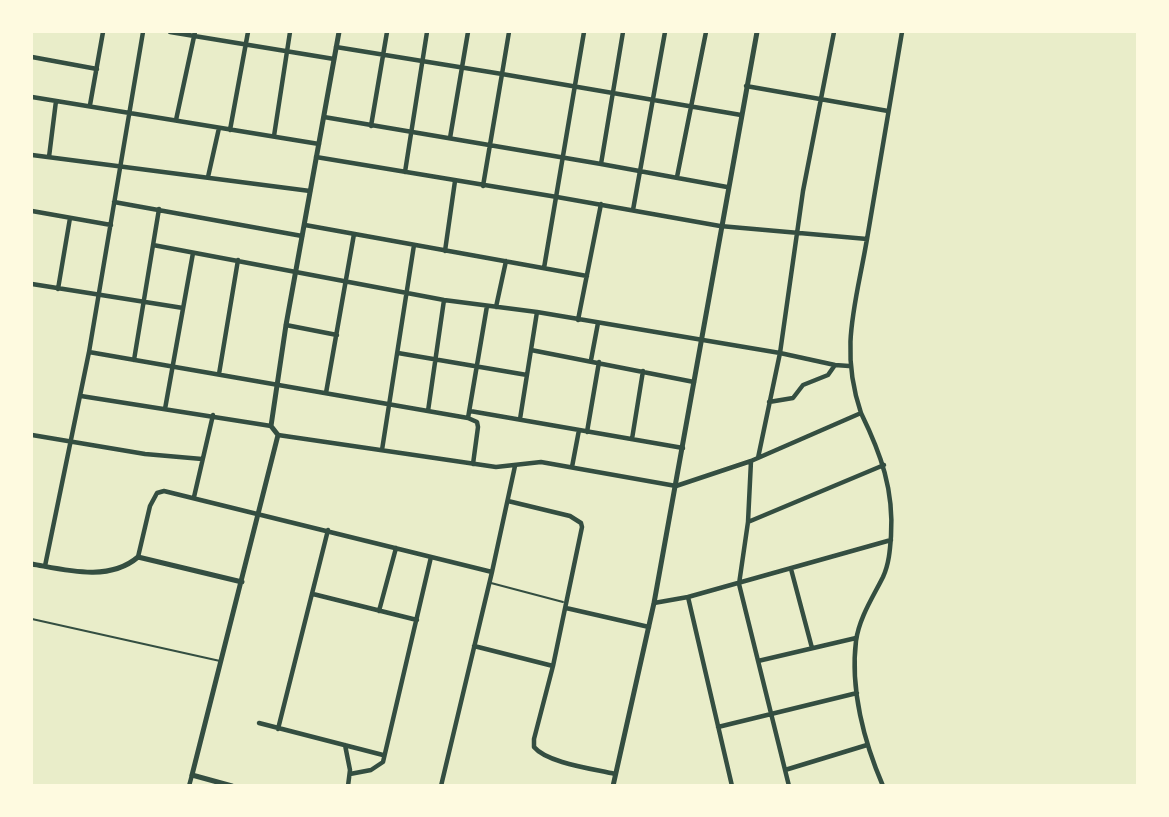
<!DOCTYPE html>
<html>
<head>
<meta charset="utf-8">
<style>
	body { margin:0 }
	#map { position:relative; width:1169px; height:817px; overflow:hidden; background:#e9edc9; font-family:Rubik,sans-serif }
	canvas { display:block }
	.frame { position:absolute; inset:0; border:33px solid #fefae0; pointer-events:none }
</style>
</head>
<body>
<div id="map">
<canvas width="1169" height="817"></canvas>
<div class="frame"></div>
</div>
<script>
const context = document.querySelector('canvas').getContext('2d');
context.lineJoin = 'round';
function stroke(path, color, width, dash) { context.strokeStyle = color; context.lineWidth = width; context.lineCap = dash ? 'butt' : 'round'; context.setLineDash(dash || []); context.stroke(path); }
const service = new Path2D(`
	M 491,583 L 563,602
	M 32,619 L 220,661`);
const minor = new Path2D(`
	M 170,32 L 334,59
	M 509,32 L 502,74 L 741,115
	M 623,32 L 601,164 L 727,187
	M 336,47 L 502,74 L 483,186
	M 32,57 L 97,69
	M 746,86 L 888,111
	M 32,97 L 319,144
	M 90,105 L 103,32
	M 324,117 L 601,164
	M 176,120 L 195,32
	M 371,126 L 387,32
	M 230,130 L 248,32
	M 274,136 L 290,32
	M 450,138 L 468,32
	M 32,155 L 310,191
	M 49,157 L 56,101
	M 316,157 L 557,197 L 720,226 L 867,239 L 902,32
	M 405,172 L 427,32
	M 208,177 L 219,128
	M 677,177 L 706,32
	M 114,202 L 302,236
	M 633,210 L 665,32
	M 32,211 L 111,225
	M 305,225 L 587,276
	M 153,245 L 444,300 L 537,312 L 780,353 L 835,365 L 849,366
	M 445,251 L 455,181
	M 544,268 L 584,32
	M 32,284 L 183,308
	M 58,289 L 70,218
	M 496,307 L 506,261
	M 578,320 L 601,204
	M 286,325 L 337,335
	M 531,350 L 694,382
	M 89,352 L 468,418
	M 398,353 L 527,375
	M 134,360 L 159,209
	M 591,360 L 598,323
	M 219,374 L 238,260
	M 326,393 L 354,234
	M 81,396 L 271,426
	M 769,402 L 793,398 L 803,385 L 828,375 L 835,365
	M 165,409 L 193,253
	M 428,411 L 444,300
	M 470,411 L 683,448
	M 861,413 C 839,348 856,304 867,239
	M 520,419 L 537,312
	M 587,432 L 599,362
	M 32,435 L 145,454 L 202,459
	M 278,435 L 496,467 L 541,462 L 676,486 L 751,461 L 861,413 C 881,454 894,490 891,536 C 890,550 889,564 883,577 C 873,597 859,618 856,641 C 850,689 864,742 883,786
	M 632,439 L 643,371
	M 382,450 L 414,245
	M 758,458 L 780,353 L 803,191 L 834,32
	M 473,464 L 478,427 L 477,422 L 468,418 L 487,306
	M 572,467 L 579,430
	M 194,497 L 213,415
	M 508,501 L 570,516 L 581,523 L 582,527 L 553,666 L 534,739 L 534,747 C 547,763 594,769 615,774
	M 748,522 L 751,461
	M 138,557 L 150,506 L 157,493 L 164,491 L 492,572
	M 45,566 L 89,352 L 143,32
	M 791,569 L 812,648
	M 313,594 L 417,620
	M 688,597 L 891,540
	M 654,603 L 688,597 L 732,786
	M 566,608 L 649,627
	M 379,611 L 396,548
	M 474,646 L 553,666
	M 758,661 L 856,638
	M 259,723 L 383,755
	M 718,727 L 857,693
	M 278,729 L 328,530
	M 345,745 L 350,770 L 348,786
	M 785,770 L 867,745
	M 350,774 L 371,770 L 383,762 L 431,557
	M 189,786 L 192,775
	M 441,786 L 492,572 L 515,466
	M 789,786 L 739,584 L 748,522 L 884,465`);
const tertiary = new Path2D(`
	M 32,564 C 66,570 109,582 138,557 L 242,582
	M 232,786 L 192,775 L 278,435 L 271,426 L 286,325 L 339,32
	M 613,786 L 654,603 L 757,32`);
stroke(service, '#344e41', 2);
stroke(minor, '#344e41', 4.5);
stroke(tertiary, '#344e41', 5);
</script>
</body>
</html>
